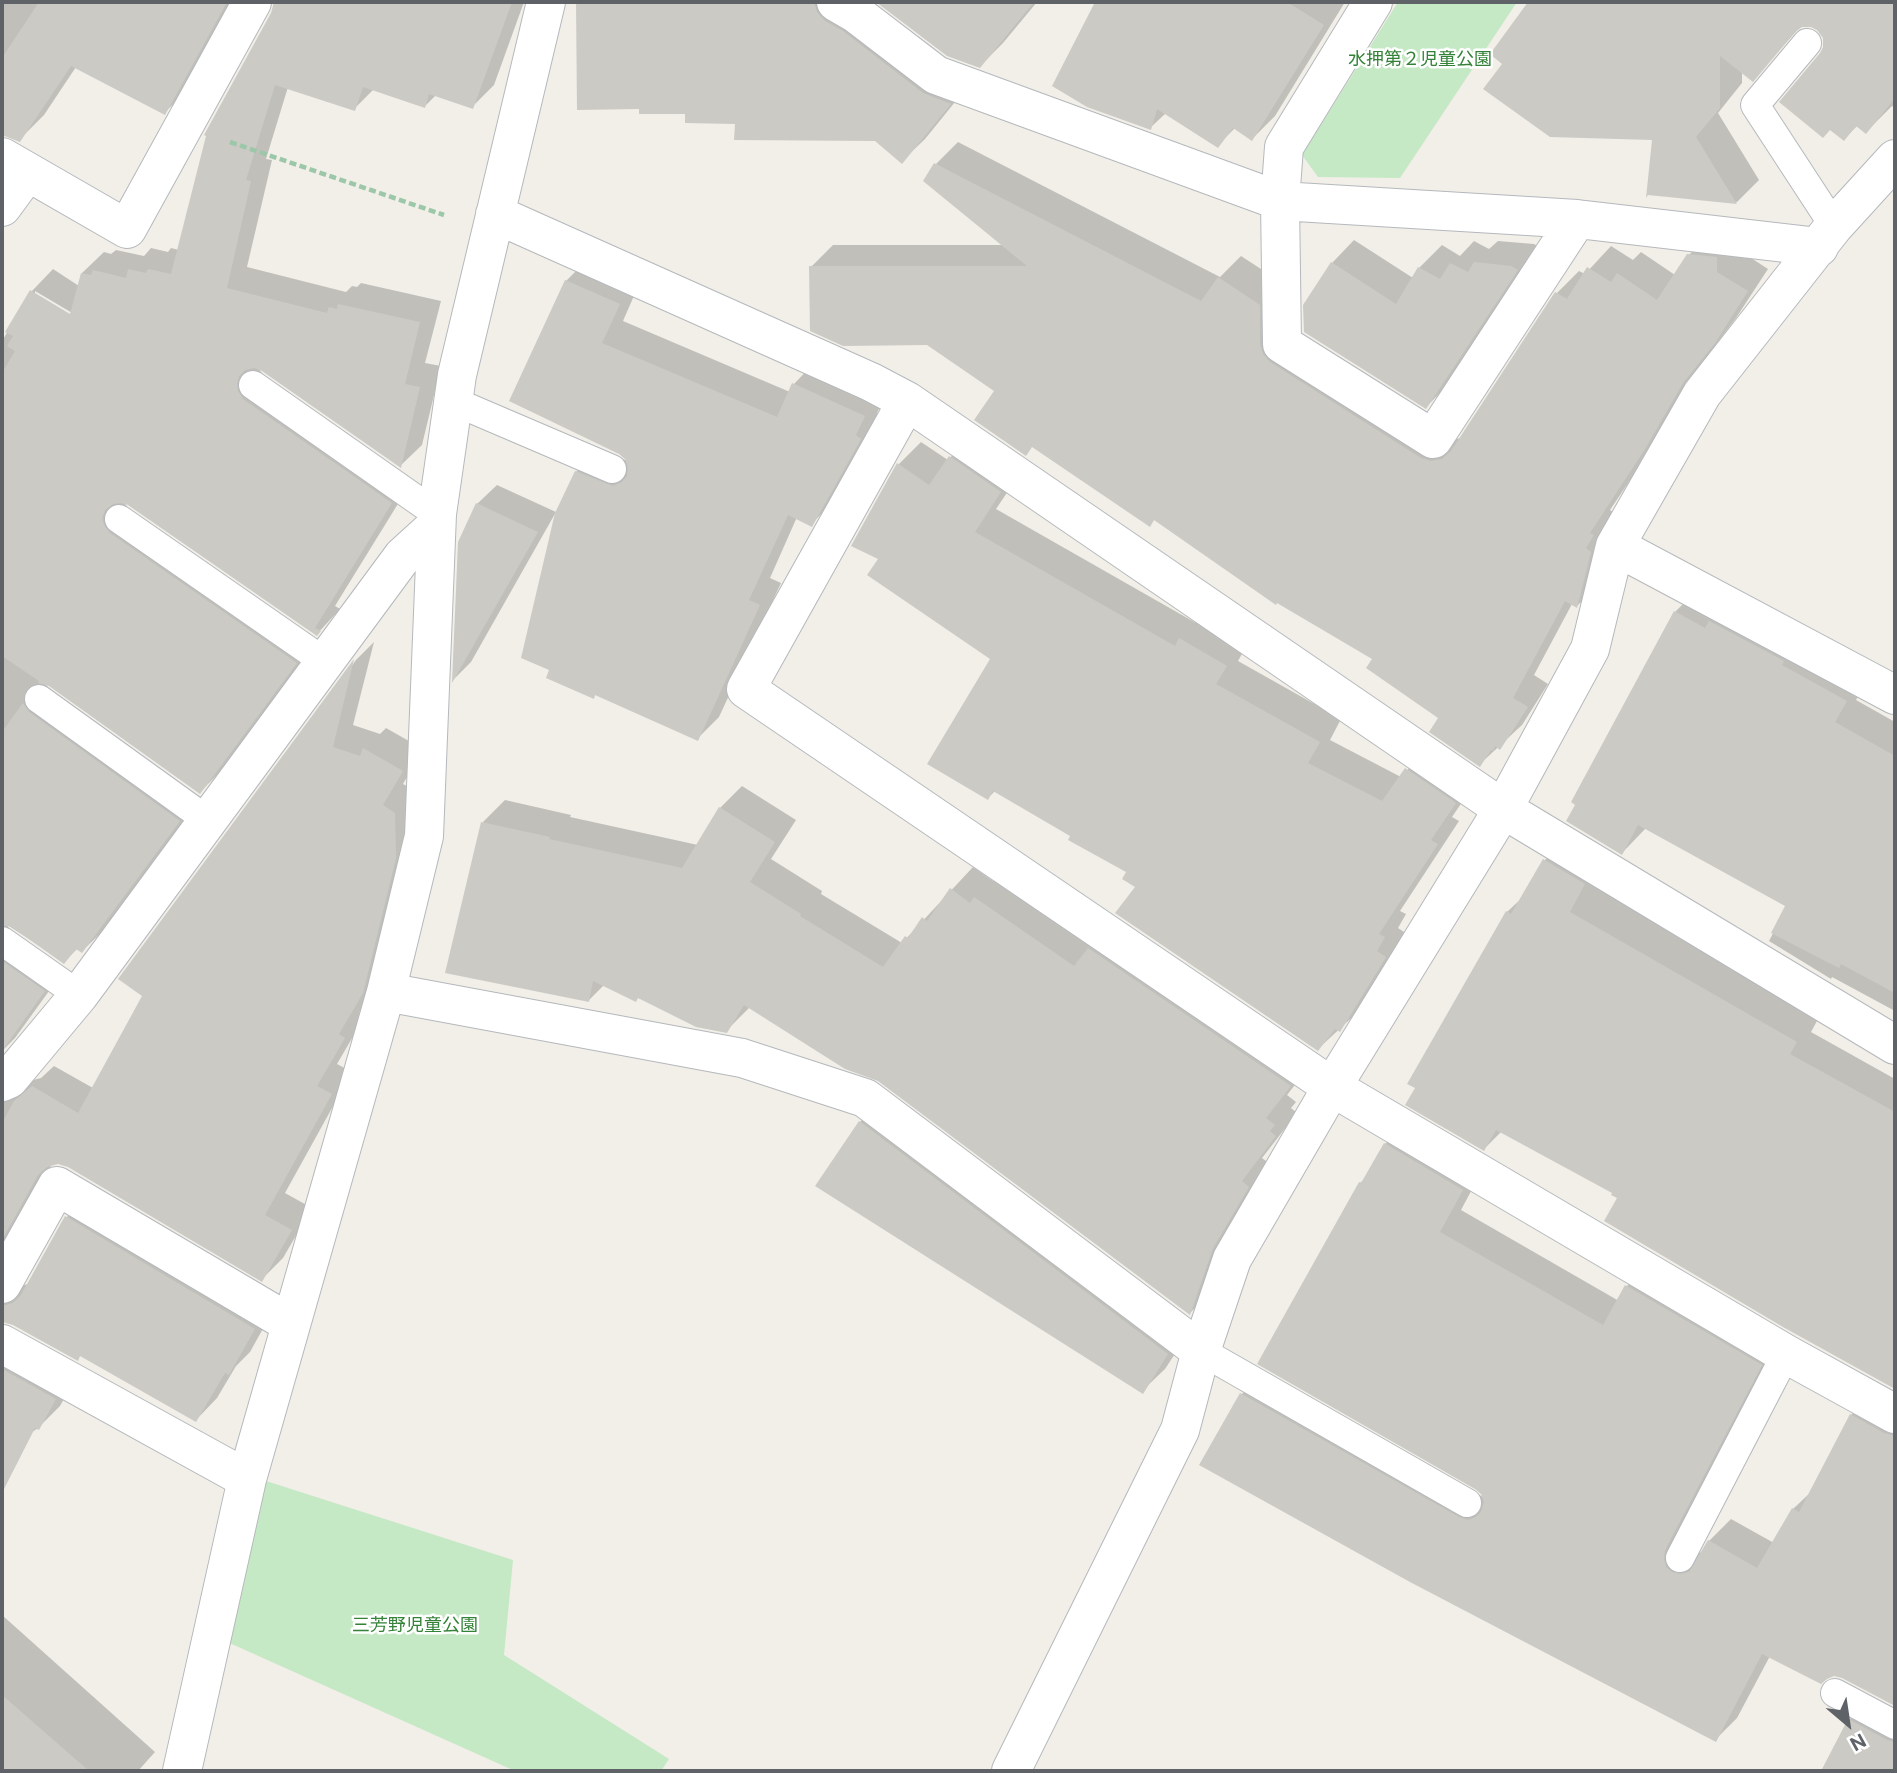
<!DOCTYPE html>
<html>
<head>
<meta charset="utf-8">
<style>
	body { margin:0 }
	#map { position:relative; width:1897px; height:1773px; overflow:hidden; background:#f1efe8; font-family:"Public Sans",sans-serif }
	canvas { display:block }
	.frame { position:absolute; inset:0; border:4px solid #5f6368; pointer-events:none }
	.north { position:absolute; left:1813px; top:1689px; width:70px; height:70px; -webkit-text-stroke:5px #fff; paint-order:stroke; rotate:151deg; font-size:19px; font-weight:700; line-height:28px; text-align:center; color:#5f6368 }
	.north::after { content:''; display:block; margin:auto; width:24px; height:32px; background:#5f6368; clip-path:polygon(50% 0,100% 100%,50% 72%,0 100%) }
</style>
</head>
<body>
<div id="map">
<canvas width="1897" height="1773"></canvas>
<div class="frame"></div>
<div class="north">N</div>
</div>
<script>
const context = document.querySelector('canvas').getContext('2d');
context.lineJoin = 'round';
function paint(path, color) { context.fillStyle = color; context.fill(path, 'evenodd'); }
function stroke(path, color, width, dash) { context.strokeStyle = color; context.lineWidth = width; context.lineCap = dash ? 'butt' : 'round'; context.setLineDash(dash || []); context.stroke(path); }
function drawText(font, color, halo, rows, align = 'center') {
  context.font = font + ' "Public Sans","Noto Sans JP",sans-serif'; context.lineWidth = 5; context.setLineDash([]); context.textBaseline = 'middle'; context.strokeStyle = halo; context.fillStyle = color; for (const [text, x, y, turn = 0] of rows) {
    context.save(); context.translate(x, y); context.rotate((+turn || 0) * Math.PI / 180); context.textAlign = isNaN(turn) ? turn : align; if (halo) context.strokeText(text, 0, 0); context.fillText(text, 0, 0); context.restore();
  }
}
const green = new Path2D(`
	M 1398,2 L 1517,2 L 1400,178 L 1318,177 L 1302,155 Z
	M 266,1481 L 513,1560 L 504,1655 L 669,1759 L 661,1771 L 515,1771 L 225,1641 Z`);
const shadow = new Path2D(`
	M 2,2 L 235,2 L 186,92 L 164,113 L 76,67 L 44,115 L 23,136 L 2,122 Z
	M 275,2 L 524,2 L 494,85 L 472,107 L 436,95 L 425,106 L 374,89 L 354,109 L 288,87 L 266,159 L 272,160 L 247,267 L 346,292 L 352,286 L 357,287 L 361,283 L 441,301 L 425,363 L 441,366 L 422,445 L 400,466 L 263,369 L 258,368 L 265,377 L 412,481 L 335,606 L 340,609 L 317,634 L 123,501 L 131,512 L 317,641 L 221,771 L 200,792 L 43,681 L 51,691 L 200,799 L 104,930 L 82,951 L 78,948 L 64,962 L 6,924 L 13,933 L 65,969 L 15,1038 L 4,1049 L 2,1055 L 2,341 L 32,291 L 53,269 L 79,286 L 82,273 L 104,252 L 111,254 L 116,250 L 144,256 L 151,248 L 168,252 L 171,248 L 179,250 L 273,13 ZM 35,291 L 79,317 L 77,320 L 35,295 Z
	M 617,2 L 854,2 L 972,81 L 925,139 L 902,161 L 875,139 L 736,122 L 687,112 L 614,5 Z
	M 879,2 L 1037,2 L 1003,43 L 980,66 L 948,54 Z
	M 1097,2 L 1345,2 L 1275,116 L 1252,139 L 1235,128 L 1218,145 L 1166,113 L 1150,128 L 1054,85 Z
	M 1530,2 L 1895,2 L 1895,108 L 1892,106 L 1866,132 L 1858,125 L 1844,139 L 1824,36 L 1818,28 L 1811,25 L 1802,25 L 1753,79 L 1742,71 L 1742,83 L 1718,113 L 1759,180 L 1737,202 L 1648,193 L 1654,138 L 1504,63 L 1492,54 Z
	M 958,142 L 1220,277 L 1241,256 L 1281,282 L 1282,322 L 1444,436 L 1456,439 L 1462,438 L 1557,293 L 1579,271 L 1585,274 L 1611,246 L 1633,260 L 1641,252 L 1675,275 L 1689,255 L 1711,232 L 1768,269 L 1736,318 L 1705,359 L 1667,425 L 1610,510 L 1614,513 L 1599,584 L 1577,606 L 1572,604 L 1534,675 L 1548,684 L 1522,725 L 1480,764 L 1441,718 L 1374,658 L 1155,519 L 1149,525 L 997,390 L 811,267 L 833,245 L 1003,245 L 936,164 Z
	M 1354,240 L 1413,278 L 1419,268 L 1442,245 L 1460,256 L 1474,241 L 1489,249 L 1498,241 L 1534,244 L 1539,247 L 1449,384 L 1426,407 L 1332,263 Z
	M 588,259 L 640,282 L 623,321 L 790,392 L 794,384 L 815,362 L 886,394 L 877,413 L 881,416 L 833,503 L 811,524 L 797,517 L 770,578 L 781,583 L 719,717 L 697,739 L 576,472 L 598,450 L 631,462 L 566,281 Z
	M 972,435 L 1023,469 L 996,509 L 1196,623 L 1203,617 L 1248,643 L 1238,661 L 1341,719 L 1330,740 L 1401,777 L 1428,747 L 1477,780 L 1452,817 L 1459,821 L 1400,911 L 1406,914 L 1398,928 L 1407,934 L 1362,1008 L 1318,1049 L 1138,887 L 1129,871 L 996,790 L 988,798 L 992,658 L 880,559 L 899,464 L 921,442 L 948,460 Z
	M 497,485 L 556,512 L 471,662 L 454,679 L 477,504 Z
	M 1697,590 L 1868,679 L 1856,700 L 1895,722 L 1895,1011 L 1832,977 L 1831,979 L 1769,941 L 1788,905 L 1646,828 L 1622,853 L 1573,801 L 1675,612 Z
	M 374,642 L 353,725 L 380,734 L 386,728 L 423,749 L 403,784 L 416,791 L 386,963 L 359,1013 L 365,1016 L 337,1064 L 352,1072 L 285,1193 L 312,1208 L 283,1258 L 262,1279 L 69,1166 L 56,1162 L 52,1164 L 4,1250 L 2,1258 L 2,1062 L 21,1083 L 41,1078 L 54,1066 L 93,1088 L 145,996 L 121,979 L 356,660 Z
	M 742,786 L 796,820 L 771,859 L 822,891 L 821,894 L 902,943 L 973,867 L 993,881 L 997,877 L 1312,1063 L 1287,1095 L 1296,1102 L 1291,1108 L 1297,1113 L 1262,1158 L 1270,1164 L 1212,1291 L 1190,1313 L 879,1079 L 750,1007 L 726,1031 L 604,985 L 589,1000 L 483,822 L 505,800 L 571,815 L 570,817 L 698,845 L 720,808 Z
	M 1566,838 L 1830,997 L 1811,1032 L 1895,1079 L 1895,1387 L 1784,1325 L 1614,1192 L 1502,1131 L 1484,1149 L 1507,912 L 1523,897 L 1545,860 Z
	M 883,1099 L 1190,1331 L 1165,1369 L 1142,1391 L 817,1186 L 860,1122 Z
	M 1407,1122 L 1484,1167 L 1461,1210 L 1619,1301 L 1627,1286 L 1649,1264 L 1782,1343 L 1694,1551 L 1702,1553 L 1709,1541 L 1731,1519 L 1774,1543 L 1793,1509 L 1812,1491 L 1851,1415 L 1873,1393 L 1895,1406 L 1895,1704 L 1843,1677 L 1770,1656 L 1737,1718 L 1715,1740 L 1202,1465 L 1242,1394 L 1263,1372 L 1483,1497 L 1360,1183 L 1367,1177 L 1385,1144 Z
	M 88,1196 L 275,1307 L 250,1352 L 236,1366 L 217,1398 L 196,1420 L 81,1355 L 13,1323 L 2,1321 L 2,1265 L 12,1282 L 24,1285 L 29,1284 L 67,1217 Z
	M 2,1324 L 5,1334 L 76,1377 L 60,1406 L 38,1428 L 31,1433 L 21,1428 L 2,1450 Z
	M 2,1615 L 155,1752 L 138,1771 L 2,1771 Z
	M 1871,1698 L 1895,1711 L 1895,1771 L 1823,1771 L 1849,1720 Z`);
const building = new Path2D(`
	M 39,2 L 227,2 L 165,115 L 71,66 L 20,142 L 2,135 L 2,58 Z
	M 274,2 L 512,2 L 473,109 L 429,94 L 425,108 L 363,87 L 355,111 L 275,85 L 246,180 L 251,181 L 227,288 L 327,313 L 329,307 L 337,309 L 338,304 L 420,322 L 405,384 L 420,387 L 401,468 L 262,371 L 254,368 L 245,370 L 239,376 L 237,383 L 238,391 L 243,399 L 392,503 L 315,628 L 321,631 L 317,636 L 128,505 L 121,503 L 113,504 L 105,510 L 102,518 L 104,525 L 110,533 L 297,663 L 200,794 L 49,686 L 38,683 L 39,681 L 2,656 L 2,373 L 15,351 L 7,346 L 13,336 L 5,332 L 30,290 L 70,314 L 81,273 L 91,275 L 93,270 L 126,278 L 128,269 L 146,273 L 148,269 L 171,274 L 206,136 L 204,135 L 271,13 Z
	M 576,2 L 814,2 L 817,12 L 825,21 L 843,31 L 923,93 L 951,104 L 902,164 L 875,141 L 734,140 L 735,124 L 685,123 L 685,114 L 639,114 L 639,109 L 577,110 Z
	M 876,2 L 1034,2 L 980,68 L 947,56 Z
	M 1095,2 L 1287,2 L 1324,25 L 1252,141 L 1233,128 L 1218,148 L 1157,109 L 1151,130 L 1087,107 L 1052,86 Z
	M 1528,2 L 1895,2 L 1895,98 L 1866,134 L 1856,126 L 1844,141 L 1830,130 L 1823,138 L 1779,102 L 1820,53 L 1823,47 L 1823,38 L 1817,30 L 1811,27 L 1802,27 L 1795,32 L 1753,82 L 1720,56 L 1720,108 L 1696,137 L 1737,204 L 1648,195 L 1646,198 L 1652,140 L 1550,137 L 1483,89 L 1502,64 L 1490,54 Z
	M 934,163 L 1201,301 L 1218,277 L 1260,305 L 1260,345 L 1263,354 L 1270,362 L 1421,458 L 1431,461 L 1442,459 L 1451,451 L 1555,292 L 1567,299 L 1587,267 L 1611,282 L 1617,273 L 1657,300 L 1687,254 L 1717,257 L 1717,272 L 1748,291 L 1715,343 L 1683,383 L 1645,449 L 1590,533 L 1594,535 L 1586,548 L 1591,552 L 1577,608 L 1565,601 L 1513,698 L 1528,707 L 1500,750 L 1495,746 L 1493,751 L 1491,750 L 1480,767 L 1429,732 L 1438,718 L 1366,668 L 1372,659 L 1277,603 L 1276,605 L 1154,520 L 1150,527 L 1032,447 L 1026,456 L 974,420 L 994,391 L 927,345 L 843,346 L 810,331 L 809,266 L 1027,266 L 923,181 Z
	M 1331,262 L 1396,304 L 1418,267 L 1440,279 L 1450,263 L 1468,272 L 1474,262 L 1511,266 L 1518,270 L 1426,409 L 1304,332 L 1303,305 Z
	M 565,280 L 620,304 L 602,343 L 777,417 L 792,383 L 865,416 L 856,435 L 861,439 L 812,527 L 788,515 L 749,600 L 760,605 L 698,741 L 595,695 L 594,699 L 546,678 L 549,670 L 521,658 L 555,513 L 575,471 L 613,486 L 622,482 L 627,476 L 628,468 L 626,460 L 619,454 L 509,401 Z
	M 949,456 L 1001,492 L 975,532 L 1175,646 L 1179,638 L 1227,666 L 1216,684 L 1320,742 L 1308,763 L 1382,801 L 1405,768 L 1456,803 L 1431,840 L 1438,844 L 1379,934 L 1385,937 L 1377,951 L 1386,957 L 1340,1032 L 1335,1029 L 1318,1051 L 1115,913 L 1135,887 L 1122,879 L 1126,872 L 1068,840 L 1070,836 L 993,791 L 988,800 L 927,764 L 990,659 L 867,575 L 878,559 L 851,546 L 897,463 L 929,485 Z
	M 476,503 L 538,532 L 452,683 L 458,542 Z
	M 1674,611 L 1705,628 L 1709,621 L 1784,661 L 1782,665 L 1847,701 L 1835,722 L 1895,756 L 1895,993 L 1841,964 L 1839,968 L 1771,933 L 1785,906 L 1638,825 L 1622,855 L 1566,821 L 1575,805 L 1571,802 Z
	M 354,659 L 333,747 L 360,756 L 363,748 L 403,771 L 383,805 L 395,813 L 396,858 L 363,993 L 339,1034 L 345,1038 L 317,1086 L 332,1094 L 265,1215 L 292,1230 L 262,1282 L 68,1167 L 58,1164 L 47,1167 L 38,1175 L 2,1240 L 2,1123 L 14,1101 L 32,1086 L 78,1113 L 142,996 L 118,979 Z
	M 23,703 L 29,712 L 180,821 L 82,953 L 76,949 L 64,964 L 12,927 L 2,925 L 2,732 Z
	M 719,807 L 775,842 L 750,882 L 801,914 L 800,916 L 883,967 L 905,936 L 908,938 L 922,917 L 927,921 L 950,888 L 970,903 L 974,897 L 1074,966 L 1088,948 L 1291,1086 L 1266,1118 L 1275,1125 L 1270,1131 L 1276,1136 L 1242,1181 L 1249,1187 L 1213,1248 L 1190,1315 L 878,1081 L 845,1069 L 744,1005 L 727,1033 L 696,1027 L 638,998 L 636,1002 L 593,981 L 589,1002 L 445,973 L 481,822 L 550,837 L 549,839 L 682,868 Z
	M 1543,859 L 1585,884 L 1570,912 L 1797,1042 L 1790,1054 L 1895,1112 L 1895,1389 L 1783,1327 L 1604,1221 L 1617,1198 L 1611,1195 L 1612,1193 L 1496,1130 L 1484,1151 L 1405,1105 L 1415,1088 L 1407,1084 L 1506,911 L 1511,914 Z
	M 2,961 L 45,991 L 2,1051 Z
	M 859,1121 L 1168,1354 L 1143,1394 L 815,1186 Z
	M 1384,1143 L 1463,1190 L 1440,1232 L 1603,1325 L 1625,1285 L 1762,1365 L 1665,1550 L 1664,1559 L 1666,1567 L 1672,1572 L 1681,1574 L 1689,1572 L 1708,1540 L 1757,1568 L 1792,1508 L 1799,1512 L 1850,1414 L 1884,1433 L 1895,1436 L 1895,1706 L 1842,1678 L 1834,1676 L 1827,1679 L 1821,1684 L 1762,1654 L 1716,1742 L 1410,1582 L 1199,1465 L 1240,1393 L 1459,1517 L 1468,1520 L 1476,1517 L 1481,1512 L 1484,1502 L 1481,1494 L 1475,1489 L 1257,1364 L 1359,1182 L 1361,1183 Z
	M 65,1216 L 255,1329 L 229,1375 L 225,1373 L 196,1422 L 80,1356 L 78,1361 L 13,1325 L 2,1322 L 2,1306 L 13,1303 L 21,1295 Z
	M 2,1369 L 56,1399 L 39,1430 L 35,1428 L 2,1493 Z
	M 2,1695 L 89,1771 L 2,1771 Z
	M 1848,1719 L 1887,1740 L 1895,1742 L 1895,1771 L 1821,1771 Z`);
const path = new Path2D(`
	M 230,142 L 444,215`);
const lane = new Path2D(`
	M 1807,43 L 1755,105 L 1834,226
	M 253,385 L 437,514
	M 453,401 L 612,469
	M 119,519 L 325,662
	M 39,699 L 207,820
	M 2,941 L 79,995
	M 1201,1351 L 1467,1503
	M 1680,1558 L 1786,1354
	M 1835,1693 L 1895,1725`);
const street = new Path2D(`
	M 836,2 L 855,13 L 936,75 L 1280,201 L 1577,219 L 1819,247
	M 1373,2 L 1284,147 L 1280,201 L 1282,344 L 1433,439 L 1577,219
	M 2,157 L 127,229 L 252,2
	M 2,207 L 27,173
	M 495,214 L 871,382 L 907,401 L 1503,809 L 1895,1045
	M 907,401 L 746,689 L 1332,1087 L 1786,1354 L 1895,1414
	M 1615,546 L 1895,695
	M 386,992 L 742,1058 L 865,1098 L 1201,1351
	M 2,1082 L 9,1079 L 79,995 L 403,556 L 436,526
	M 2,1284 L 57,1186 L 291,1324
	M 2,1344 L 247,1479
	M 182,1771 L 247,1479 L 386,992 L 424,836 L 437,514 L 457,375 L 546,2
	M 1011,1771 L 1180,1430 L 1201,1351 L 1232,1259 L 1332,1087 L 1503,809 L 1590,649 L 1615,546 L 1702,394 L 1834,226 L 1895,159`);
const parkNames = [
	["水押第２児童公園",1420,59],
	["三芳野児童公園",415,1625]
];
paint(green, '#c5e8c5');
paint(shadow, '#0003');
paint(building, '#cccac5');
stroke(lane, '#b5b8bc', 30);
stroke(street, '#b5b8bc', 40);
stroke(path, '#9cc7a9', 4.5, [7, 3.5]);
stroke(lane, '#fff', 28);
stroke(street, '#fff', 38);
drawText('18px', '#348238', '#fff', parkNames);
</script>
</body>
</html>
